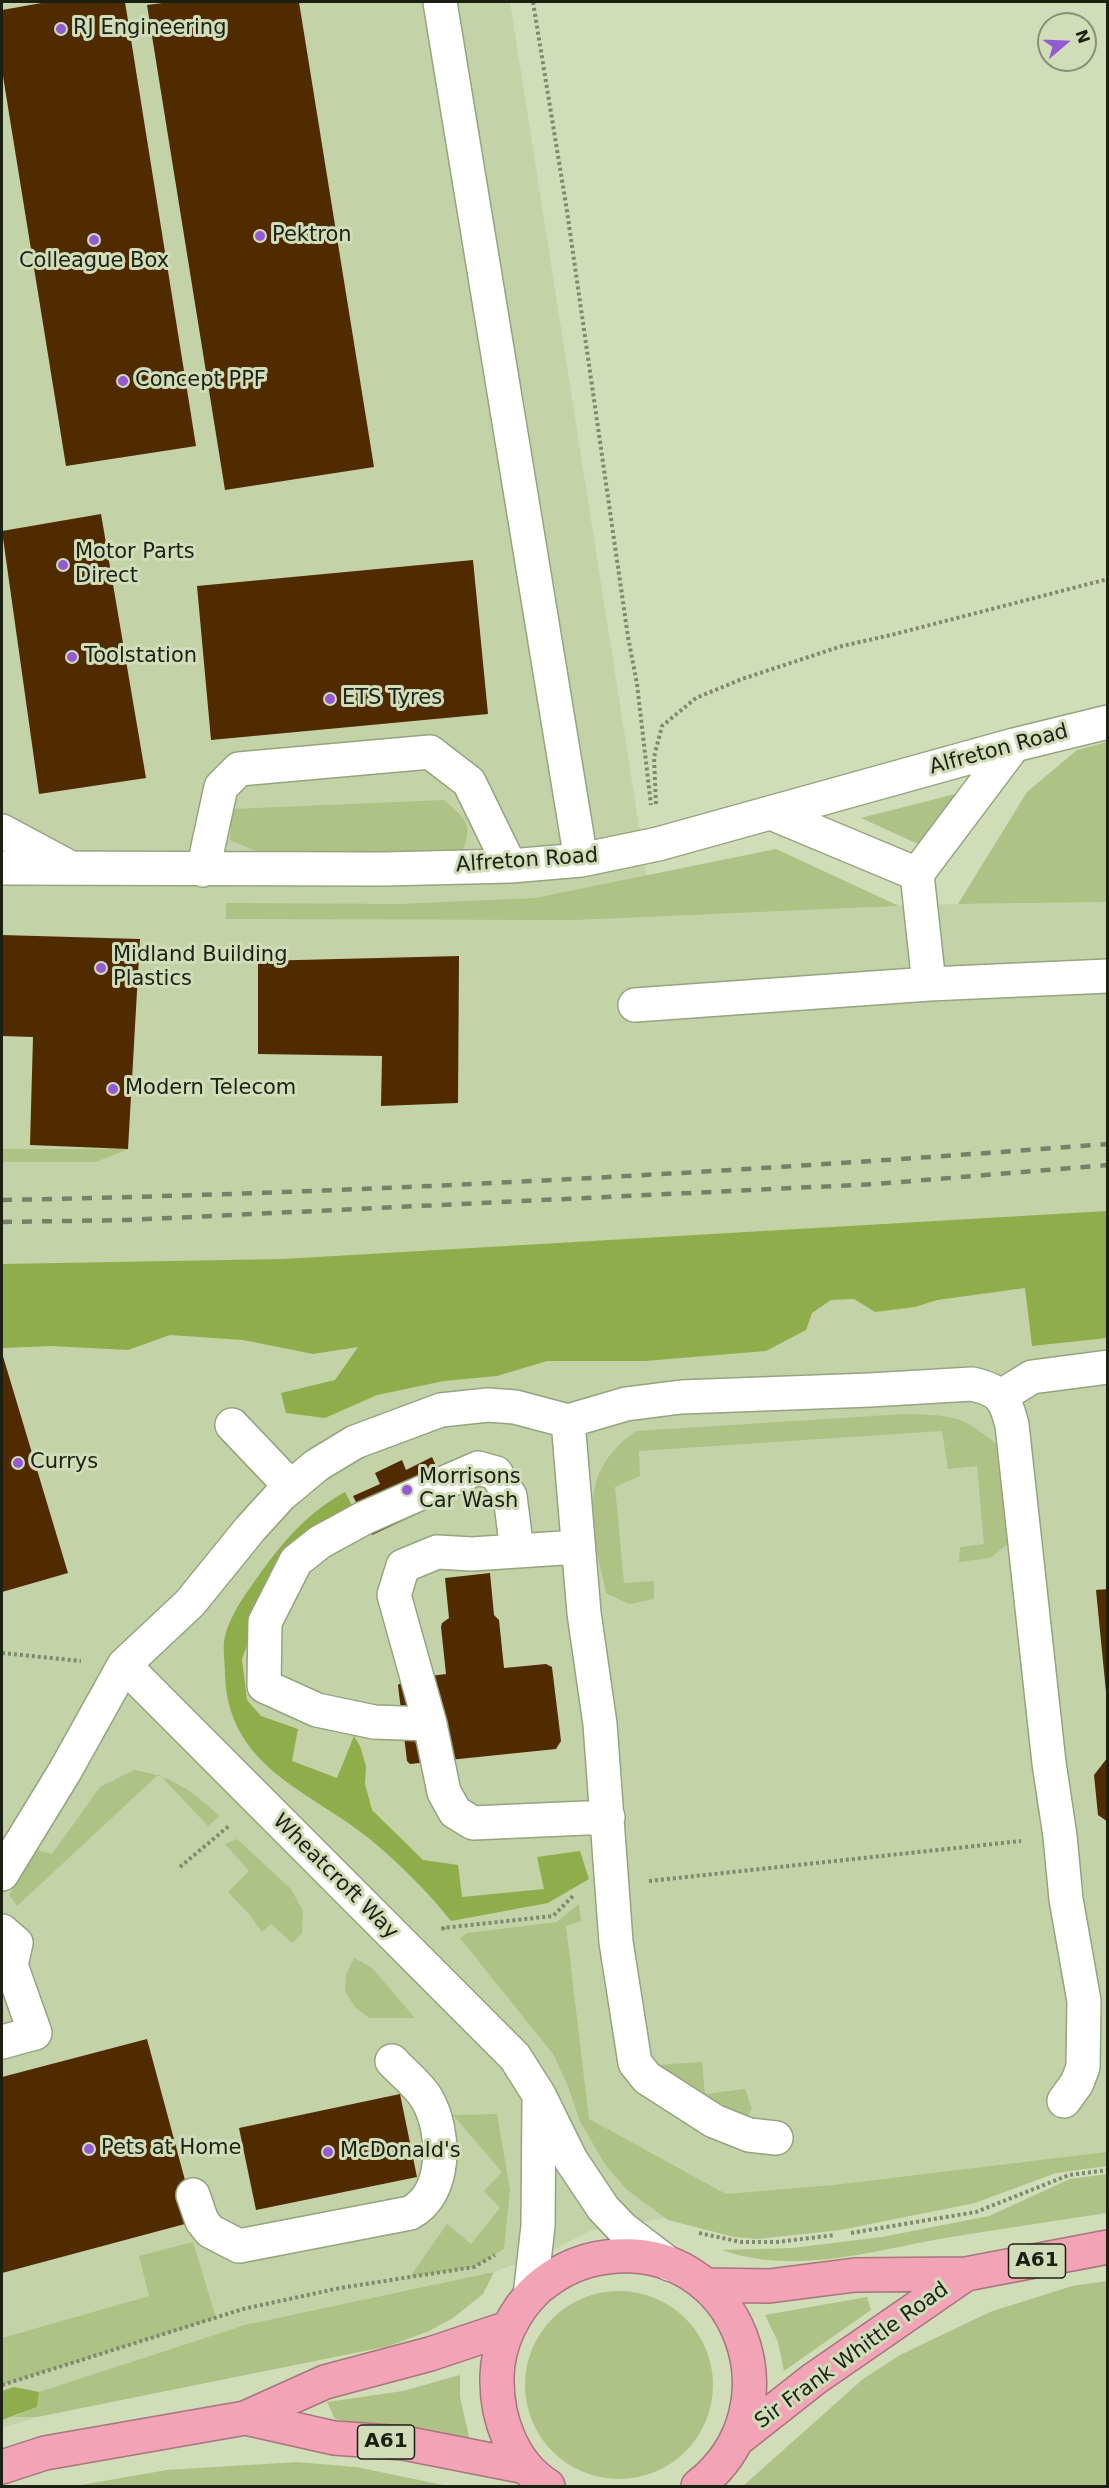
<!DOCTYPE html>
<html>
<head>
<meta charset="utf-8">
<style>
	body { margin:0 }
	#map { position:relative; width:1109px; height:2488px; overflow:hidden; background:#d0ddb8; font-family:"DejaVu Sans",sans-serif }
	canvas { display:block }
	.frame { position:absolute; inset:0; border:3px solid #1c2013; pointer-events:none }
	.north { position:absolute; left:1037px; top:12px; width:60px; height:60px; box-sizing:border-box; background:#d0ddb8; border:2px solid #889176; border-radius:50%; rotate:71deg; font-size:16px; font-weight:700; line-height:24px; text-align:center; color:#1c2013 }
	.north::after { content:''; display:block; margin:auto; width:21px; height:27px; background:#945ad2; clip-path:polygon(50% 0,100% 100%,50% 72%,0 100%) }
</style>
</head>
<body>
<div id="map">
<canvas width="1109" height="2488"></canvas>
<div class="frame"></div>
<div class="north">N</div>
</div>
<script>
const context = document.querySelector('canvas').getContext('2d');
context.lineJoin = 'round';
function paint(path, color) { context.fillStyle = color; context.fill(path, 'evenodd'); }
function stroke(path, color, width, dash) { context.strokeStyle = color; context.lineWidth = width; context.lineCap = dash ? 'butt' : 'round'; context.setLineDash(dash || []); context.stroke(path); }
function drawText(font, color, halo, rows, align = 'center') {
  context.font = font + ' "DejaVu Sans",sans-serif'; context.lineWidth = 6; context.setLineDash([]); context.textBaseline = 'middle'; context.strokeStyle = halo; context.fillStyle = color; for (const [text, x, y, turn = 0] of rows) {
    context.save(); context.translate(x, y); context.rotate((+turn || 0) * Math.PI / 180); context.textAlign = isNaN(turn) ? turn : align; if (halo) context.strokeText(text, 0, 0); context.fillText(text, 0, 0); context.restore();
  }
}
const built = new Path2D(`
	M 2,2 L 510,2 L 653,916 L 958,904 L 1107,902 L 1107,2158 L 717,2209 L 590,2231 L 547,2253 L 494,2272 L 389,2346 L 37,2417 L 2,2428 Z`);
const green = new Path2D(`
	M 1107,742 L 1107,902 L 958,904 L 1027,792 L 1077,750 Z
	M 959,793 L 918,844 L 861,818 Z
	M 444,800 C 463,817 475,824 462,851 L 438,853 L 256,851 L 230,840 L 232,809 Z
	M 776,849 L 899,906 L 575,920 L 226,919 L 226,903 L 400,904 L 535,898 Z
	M 2,1149 L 128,1149 L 96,1162 L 2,1162 Z
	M 904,1414 C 950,1416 960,1413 996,1444 L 1008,1544 L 990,1558 L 959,1562 L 960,1547 L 984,1544 L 977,1466 L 948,1469 L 942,1431 L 639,1451 L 640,1476 L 615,1487 L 624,1583 L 654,1581 L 654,1599 L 629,1604 L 606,1593 C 593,1529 573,1475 636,1431 Z
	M 134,1770 C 173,1776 191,1791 220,1816 L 208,1826 L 159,1774 L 17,1906 L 9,1895 L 37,1850 L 52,1854 L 100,1787 Z
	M 237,1839 L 291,1889 L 303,1911 L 302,1933 L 292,1943 L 271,1924 L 262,1932 L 249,1914 L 228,1892 L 249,1871 L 225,1844 Z
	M 579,1904 L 581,1921 L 566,1926 L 589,2119 L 726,2194 L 834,2185 L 1107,2152 L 1107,2166 L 1056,2173 L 975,2203 L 840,2230 L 758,2239 L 734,2237 L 668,2220 L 626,2189 L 604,2163 L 580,2121 L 567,2084 L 553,2054 L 460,1938 L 467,1933 L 557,1922 Z
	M 354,1958 L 372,1968 L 415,2018 L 369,2018 L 355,2007 L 345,1991 L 346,1975 Z
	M 702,2062 L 705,2094 L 745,2089 L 752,2109 L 746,2119 L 657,2065 Z
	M 497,2114 L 510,2190 L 504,2249 L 474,2267 L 410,2277 L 447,2224 L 471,2244 L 500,2208 L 484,2191 L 502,2172 L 453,2115 Z
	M 1107,2174 L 1107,2213 C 1051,2221 995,2230 939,2239 C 869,2252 792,2275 722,2250 L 792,2248 L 882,2237 L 989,2216 L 1070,2179 Z
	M 193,2242 L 216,2318 L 2,2385 L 2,2338 L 149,2296 L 139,2256 Z
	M 494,2272 L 483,2294 L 453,2318 L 429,2331 L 389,2346 L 37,2417 L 13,2417 L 37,2407 L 39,2392 L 245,2325 Z
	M 1107,2281 L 1107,2486 L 743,2486 L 863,2379 L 900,2355 L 990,2312 L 1072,2286 Z
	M525 2385a94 94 0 1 1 188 0a94 94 0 1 1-188 0Z
	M 867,2297 L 871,2310 L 784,2371 L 778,2342 L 765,2315 Z
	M 460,2375 L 460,2397 L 471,2445 L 335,2419 L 327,2402 L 403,2391 Z
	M 297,2462 L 356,2467 L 448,2486 L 75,2486 L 167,2470 Z`);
const forest = new Path2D(`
	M 1107,1211 L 1107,1338 L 1032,1346 L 1025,1288 L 937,1300 L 915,1307 L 875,1312 L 854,1299 L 831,1300 L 812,1313 L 806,1330 L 766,1351 L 645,1361 L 547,1361 L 497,1376 L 444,1381 L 377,1395 L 325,1418 L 286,1413 L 281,1393 L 335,1380 L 358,1347 L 313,1354 L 243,1340 L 170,1335 L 128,1350 L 51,1346 L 2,1348 L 2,1264 L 283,1259 Z
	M 345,1492 L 356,1513 L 262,1605 L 242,1659 L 247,1700 L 261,1716 L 298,1729 L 292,1761 L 337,1778 L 354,1736 L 360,1746 L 366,1766 L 365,1784 L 372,1810 L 423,1860 L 458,1865 L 462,1897 L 544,1889 L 537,1857 L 580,1851 L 589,1879 L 548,1903 L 451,1921 C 427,1891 401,1865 371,1840 C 310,1790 227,1768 225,1673 C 225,1663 223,1651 224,1641 C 227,1623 239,1603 250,1588 C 276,1550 304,1514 345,1492 Z
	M 14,2387 L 39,2392 L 37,2407 L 2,2420 L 2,2391 Z`);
const building = new Path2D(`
	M 47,2 L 125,2 L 196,446 L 66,466 L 2,70 L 2,10 Z
	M 170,2 L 299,2 L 374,467 L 225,490 L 147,5 Z
	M 101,514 L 146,778 L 39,794 L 2,531 Z
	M 473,560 L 488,714 L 211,740 L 197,586 Z
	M 2,935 L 140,939 L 128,1149 L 30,1145 L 33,1037 L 2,1036 Z
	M 459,956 L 458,1103 L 381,1106 L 382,1056 L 258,1054 L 258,961 Z
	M 2,1353 L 68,1573 L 2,1592 Z
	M 432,1457 L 451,1498 L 372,1535 L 353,1496 L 380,1484 L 375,1473 L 402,1460 L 406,1470 Z
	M 490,1573 L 494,1615 L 499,1620 L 504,1668 L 546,1664 L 552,1667 L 561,1741 L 556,1749 L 410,1764 L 407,1761 L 398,1685 L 406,1679 L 446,1674 L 441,1627 L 442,1623 L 449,1618 L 445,1578 Z
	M 1108,1589 L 1108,1692 L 1106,1692 L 1096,1590 Z
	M 1108,1757 L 1108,1822 L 1098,1815 L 1094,1775 Z
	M 147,2039 L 196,2221 L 2,2273 L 2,2077 Z
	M 400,2094 L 417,2177 L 256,2210 L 239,2128 Z`);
const path = new Path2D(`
	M 533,2 L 567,211 L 628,637 L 637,684 L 651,805
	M 656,804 L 654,757 L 662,726 L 696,698 L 742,679 L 842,646 L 891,635 L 1108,579
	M 2,1653 L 81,1661
	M 180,1867 L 230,1825
	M 649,1881 L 1021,1841
	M 444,1930 L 443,1928 L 553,1916 L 574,1895
	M 699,2233 L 741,2242 L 777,2242 L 835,2235
	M 851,2233 L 976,2212 L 1069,2175 L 1108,2170
	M 2,2385 L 243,2309 L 340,2288 L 474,2267 L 495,2255`);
const minor = new Path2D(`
	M 440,2 L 581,860
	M 771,813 L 917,874 L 929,984
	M 2,831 L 71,868
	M 2,868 L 384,869 L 510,866 L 581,860 L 658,844 L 1014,745 L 1108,722
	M 203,870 L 221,787 L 239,769 L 430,752 L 469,782 L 510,866
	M 917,874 L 1014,745
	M 635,1005 L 929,984 L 1108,976
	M 1001,1396 L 1032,1377 L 1108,1367
	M 568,1421 L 584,1613 L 600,1724 L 616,1942 L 635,2063 L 647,2078 L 714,2121 L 749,2135 L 776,2138
	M 232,1425 L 291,1487
	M 517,1551 L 510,1496 L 496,1473 L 478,1468 L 364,1518 L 320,1542 L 296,1561 L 265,1622 L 264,1686 L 317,1710 L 374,1722 L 430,1724 L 444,1792 L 455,1812 L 473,1823 L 608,1817
	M 124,1665 L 515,2057 L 539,2095 L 571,2160 L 603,2208 L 622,2228 L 669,2264
	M 430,1724 L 394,1595 L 403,1566 L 437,1552 L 472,1554 L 578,1547
	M 2,1874 L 65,1771 L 124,1665 L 190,1603 L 250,1529 L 281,1495 L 317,1465 L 355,1442 L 441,1410 L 488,1405 L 515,1407 L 568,1421 L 626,1404 L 681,1397 L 870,1390 L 972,1384 C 1000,1390 1005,1398 1012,1425 L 1049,1763 L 1060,1836 L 1066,1899 L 1084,2001 L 1083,2067 L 1077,2083 L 1064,2101
	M 2,1931 L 16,1943 L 11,1965 L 35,2033 L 2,2042
	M 193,2195 L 202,2221 L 210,2231 L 239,2246 L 410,2213 C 447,2194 446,2132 427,2099 C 419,2085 403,2073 392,2061
	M 530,2296 L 538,2226 L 539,2103`);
const highway = new Path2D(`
	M 705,2285 L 769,2286 L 855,2275 L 966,2274 L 1108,2247
	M 245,2418 L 334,2438 L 404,2443 L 526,2467
	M 739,2438 L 814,2379 L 966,2274
	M 2,2467 L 45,2453 L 245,2418 L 325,2382 L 430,2354 L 508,2328
	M 548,2486 C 512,2463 496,2418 497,2376 C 498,2343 514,2310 538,2288 C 558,2271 581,2260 607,2257 C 738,2240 801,2406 698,2486`);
const rail = new Path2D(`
	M 2,1200 C 370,1193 740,1172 1108,1144
	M 2,1222 L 128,1220 L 876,1184 L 1108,1165`);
const markers = [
	[61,29,6,"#945ad2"],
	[260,236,6,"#945ad2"],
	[94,240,6,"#945ad2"],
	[123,381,6,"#945ad2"],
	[63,565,6,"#945ad2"],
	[72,657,6,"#945ad2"],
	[330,699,6,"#945ad2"],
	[101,968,6,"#945ad2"],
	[113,1089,6,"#945ad2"],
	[18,1463,6,"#945ad2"],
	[407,1490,6,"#945ad2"],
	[89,2149,6,"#945ad2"],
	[328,2152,6,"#945ad2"]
];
const shields = [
	[1037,2261,57],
	[386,2442,57]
];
const shieldNames = [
	["A61",1037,2261],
	["A61",386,2442]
];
const poiNames = [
	["RJ Engineering",73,29],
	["Pektron",272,236],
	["Colleague Box",94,262,"center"],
	["Concept PPF",135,381],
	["Motor Parts",75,553],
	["Direct",75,577],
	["Toolstation",84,657],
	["ETS Tyres",342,699],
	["Midland Building",113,956],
	["Plastics",113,980],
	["Modern Telecom",125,1089],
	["Currys",30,1463],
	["Morrisons",419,1478],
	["Car Wash",419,1502],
	["Pets at Home",101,2149],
	["McDonald's",340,2152]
];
const streetNames = [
	["Alfreton Road",999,750,-15],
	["Alfreton Road",527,861,-4],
	["Wheatcroft Way",335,1877,45],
	["Sir Frank Whittle Road",852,2356,-36]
];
paint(built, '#c3d3a7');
paint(green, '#adc284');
paint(forest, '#90ad4b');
paint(building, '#512b00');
stroke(minor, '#96a37f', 36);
stroke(highway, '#a7757d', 36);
stroke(path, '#80896e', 4, [3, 3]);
stroke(minor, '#fff', 33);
stroke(highway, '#f2a3b6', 33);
stroke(rail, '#788168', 4.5, [10, 10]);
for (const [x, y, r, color] of markers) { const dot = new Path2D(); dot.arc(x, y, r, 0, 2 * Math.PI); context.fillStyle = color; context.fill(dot); stroke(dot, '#d0ddb8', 2); }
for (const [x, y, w] of shields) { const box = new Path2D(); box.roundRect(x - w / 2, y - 17, w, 34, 4.5); context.fillStyle = '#d0ddb8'; context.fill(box); stroke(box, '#1c2013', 1.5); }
drawText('bold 20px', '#1c2013', null, shieldNames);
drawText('21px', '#1c2013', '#d0ddb8', poiNames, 'left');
drawText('21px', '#1c2013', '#d0ddb8', streetNames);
</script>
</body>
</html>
